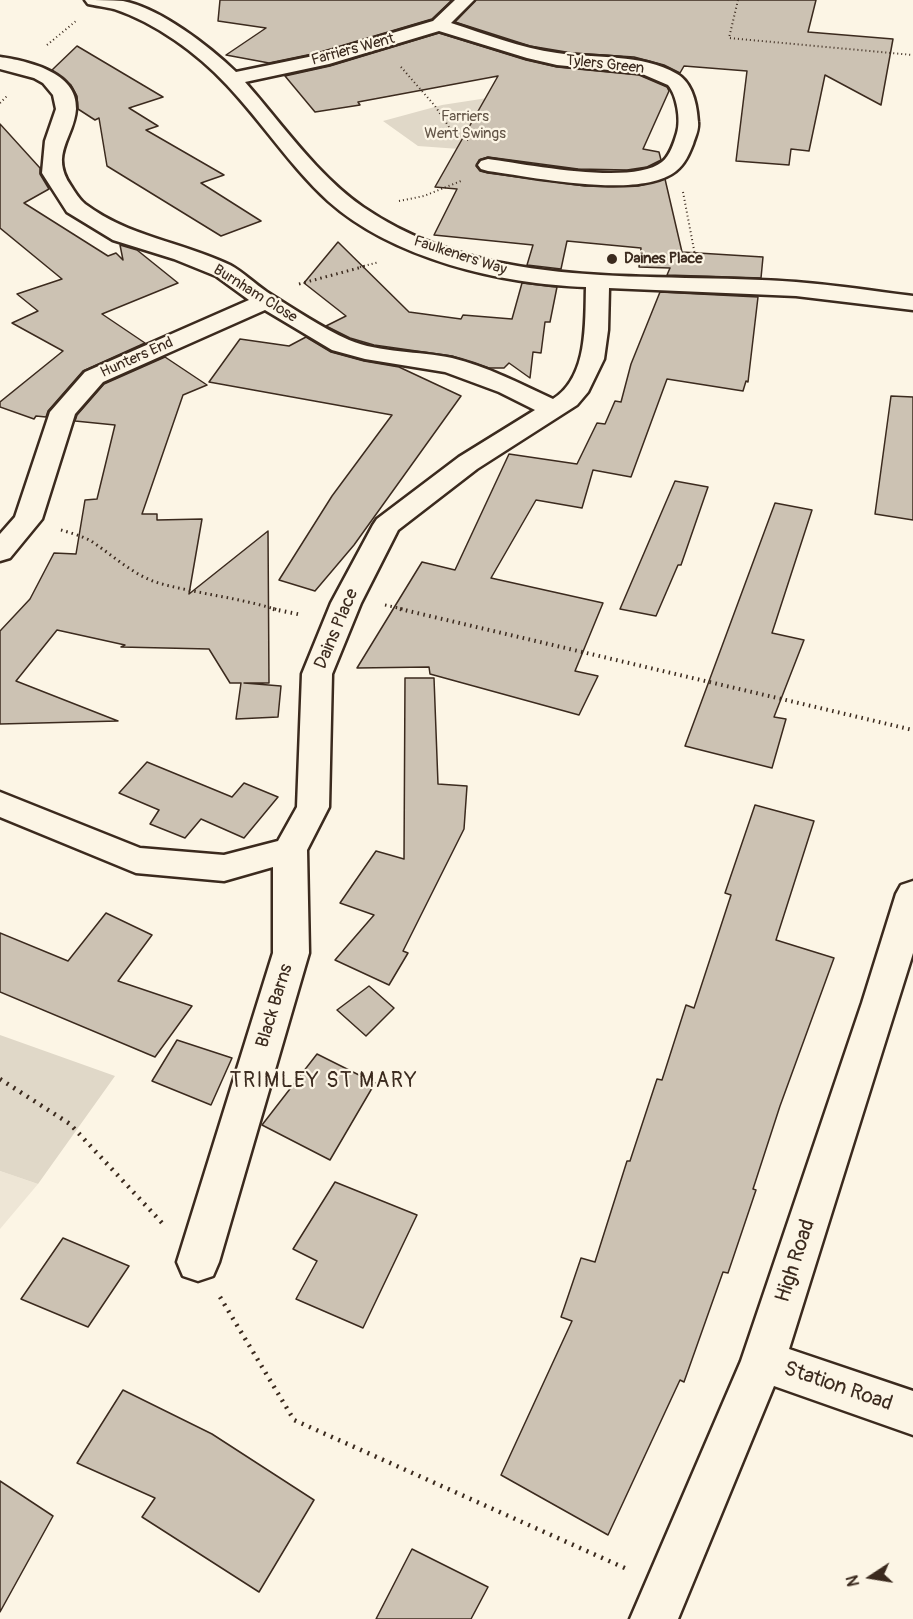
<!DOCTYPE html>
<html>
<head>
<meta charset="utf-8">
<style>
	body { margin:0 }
	#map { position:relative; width:913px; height:1619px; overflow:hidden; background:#fcf5e5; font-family:Pangolin,sans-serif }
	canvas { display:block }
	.north { position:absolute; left:841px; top:1547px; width:60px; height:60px; -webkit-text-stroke:4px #fcf5e5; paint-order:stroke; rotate:258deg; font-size:16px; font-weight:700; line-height:24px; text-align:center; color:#3b2a1e }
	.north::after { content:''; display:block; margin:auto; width:21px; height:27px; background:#3b2a1e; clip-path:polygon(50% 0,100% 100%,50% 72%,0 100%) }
</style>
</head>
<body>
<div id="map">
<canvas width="913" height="1619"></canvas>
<div class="north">N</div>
</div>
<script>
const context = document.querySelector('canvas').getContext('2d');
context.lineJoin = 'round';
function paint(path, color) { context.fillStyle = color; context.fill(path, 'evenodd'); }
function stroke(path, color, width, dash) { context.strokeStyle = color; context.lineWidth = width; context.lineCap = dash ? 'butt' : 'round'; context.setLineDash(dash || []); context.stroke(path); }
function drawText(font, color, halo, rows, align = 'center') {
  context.font = font + ' Pangolin,sans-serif'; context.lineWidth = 4.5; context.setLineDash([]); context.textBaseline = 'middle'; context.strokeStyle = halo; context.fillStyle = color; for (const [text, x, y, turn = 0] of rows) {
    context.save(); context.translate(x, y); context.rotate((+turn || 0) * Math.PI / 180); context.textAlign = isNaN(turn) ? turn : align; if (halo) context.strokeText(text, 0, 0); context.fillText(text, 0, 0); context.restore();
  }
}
const built = new Path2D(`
	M 0,1171 L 38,1184 L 0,1229 Z`);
const green = new Path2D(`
	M 494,97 L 487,151 L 418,146 L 383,121 L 442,105 Z
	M 0,1035 L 115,1076 L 38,1184 L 0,1171 Z`);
const building = new Path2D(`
	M 220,0 L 452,0 L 432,19 L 317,53 L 269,63 L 226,55 L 266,28 L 218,21 Z
	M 476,0 L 816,0 L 808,32 L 893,39 L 881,105 L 825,75 L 809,151 L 791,149 L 789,165 L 736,161 L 747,71 L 684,66 L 680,73 L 664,65 L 634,57 L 572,53 L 530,46 L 455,22 Z
	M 439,33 L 526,60 L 557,67 L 639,75 L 667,87 L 669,91 L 643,149 L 659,152 L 661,160 L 647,167 L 627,170 L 578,169 L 488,157 L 479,160 L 476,166 L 480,171 L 488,173 L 585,186 L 638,186 L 665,179 L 682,252 L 763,257 L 761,278 L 667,275 L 670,268 L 639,267 L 641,248 L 567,241 L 561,269 L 527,265 L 533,245 L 434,235 L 457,189 L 435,187 L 498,76 L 358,102 L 360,105 L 315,112 L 285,76 L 330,66 Z
	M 77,46 L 163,97 L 129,108 L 158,126 L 146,130 L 224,175 L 201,183 L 261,221 L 221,236 L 107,166 L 99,118 L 95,120 L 78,109 L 77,96 L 71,85 L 52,70 Z
	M 0,124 L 40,168 L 40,174 L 49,189 L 24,203 L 108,256 L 116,253 L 123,260 L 120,245 L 137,250 L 178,283 L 102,314 L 145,343 L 83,371 L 48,411 L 46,417 L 36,416 L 34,419 L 0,407 L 0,402 L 63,351 L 12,323 L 38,311 L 17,294 L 62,279 L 0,228 Z
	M 338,242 L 409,312 L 461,319 L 463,315 L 512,319 L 522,283 L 557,287 L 550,322 L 545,322 L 541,353 L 533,352 L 530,378 L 509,363 L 504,368 L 489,368 L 452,356 L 374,345 L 350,338 L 326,326 L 346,316 L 304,283 Z
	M 660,292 L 758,297 L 748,382 L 746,381 L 743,391 L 667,379 L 631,477 L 593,470 L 582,508 L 536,500 L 491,578 L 603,603 L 575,671 L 598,676 L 579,715 L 430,674 L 429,667 L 357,668 L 422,562 L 455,570 L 509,454 L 577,464 L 597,423 L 605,424 L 615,401 L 621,402 L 631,364 Z
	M 306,337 L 331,352 L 364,361 L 399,367 L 461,396 L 354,545 L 315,591 L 279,580 L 332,496 L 392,415 L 209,382 L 240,339 L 289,346 Z
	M 165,357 L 207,385 L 183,395 L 142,514 L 157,514 L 157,520 L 202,519 L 189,594 L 268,531 L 269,683 L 244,683 L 281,686 L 278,717 L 236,719 L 241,683 L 230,683 L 209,649 L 121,647 L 125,645 L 57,630 L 16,681 L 118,721 L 0,724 L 0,631 L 30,599 L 54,553 L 76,554 L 85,500 L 97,499 L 115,425 L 75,421 L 77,415 L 104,384 Z
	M 891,396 L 913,397 L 913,520 L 875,514 Z
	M 675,481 L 708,487 L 681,565 L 678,565 L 656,616 L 620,609 Z
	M 775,503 L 812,510 L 772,633 L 804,640 L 774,717 L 786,719 L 772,768 L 685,746 Z
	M 405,678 L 434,678 L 438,784 L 467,786 L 464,829 L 403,951 L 408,953 L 389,985 L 335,960 L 374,915 L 340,903 L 376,851 L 404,859 Z
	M 147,762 L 232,797 L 244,783 L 278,797 L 244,838 L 201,819 L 185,838 L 150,824 L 159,810 L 119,793 Z
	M 755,805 L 814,821 L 776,940 L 834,958 L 780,1106 L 753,1189 L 756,1190 L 728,1273 L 723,1272 L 684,1382 L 680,1380 L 608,1535 L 501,1475 L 572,1321 L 561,1317 L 581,1258 L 595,1262 L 627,1161 L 630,1161 L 657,1079 L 662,1080 L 686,1005 L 694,1008 L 731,895 L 725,893 Z
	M 106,913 L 152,935 L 118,981 L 192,1006 L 155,1057 L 0,992 L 0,933 L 68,961 Z
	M 369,986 L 394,1008 L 366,1036 L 337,1010 Z
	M 177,1040 L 232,1058 L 211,1105 L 152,1081 Z
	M 317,1054 L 375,1083 L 330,1160 L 262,1125 Z
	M 335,1182 L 417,1215 L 363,1328 L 296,1299 L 317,1261 L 293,1249 Z
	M 63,1238 L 129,1266 L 88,1327 L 21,1299 Z
	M 123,1390 L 212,1434 L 314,1500 L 259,1592 L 142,1517 L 155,1498 L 77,1463 Z
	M 0,1481 L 53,1516 L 0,1612 Z
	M 412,1549 L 488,1587 L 471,1619 L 376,1619 Z`);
const pathFar3 = new Path2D(`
	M 738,0 L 729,38 L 913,55
	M 47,45 L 76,21
	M 401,67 L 435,106 L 453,133 L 470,141
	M 0,103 L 8,95
	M 683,192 L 695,255
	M 399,201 L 424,196 L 461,181
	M 360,267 L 379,262`);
const pathFar2 = new Path2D(`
	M 299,284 L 366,266
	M 61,530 C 71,533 82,536 91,541 C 114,556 135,577 162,584 C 200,594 240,598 278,610
	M 385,605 L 407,610`);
const pathFar1 = new Path2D(`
	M 273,609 L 302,615
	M 400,609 L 913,730`);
const path = new Path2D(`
	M 0,1079 L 70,1124 L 164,1225
	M 220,1297 L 294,1420 L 627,1569`);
const minor = new Path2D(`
	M 85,0 C 97,0 111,0 123,1 C 160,8 209,46 236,72 L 318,55 L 433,21 L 455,0 L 474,0 L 451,23 C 486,34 520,48 557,53 C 596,59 641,53 677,74 C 693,83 697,106 698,122 C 699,130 695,137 693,144 C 689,154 685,164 676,171 C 640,200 533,177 488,171 L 481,169 L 478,165 L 481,161 L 488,159 C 526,164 632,186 662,162 C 670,156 674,143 677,133 C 681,120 677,95 668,85 L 640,73 L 557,65 L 527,58 L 439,31 L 329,64 L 245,82 C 283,125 316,174 363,207 C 490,294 651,271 796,282 C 835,285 874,291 913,296 L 913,310 L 796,296 L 609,288 L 608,330 L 604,359 L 588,392 L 577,405 L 477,469 L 398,530 L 361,603 L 332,674 L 329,807 L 307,850 L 309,953 L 219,1262 L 213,1276 L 198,1281 L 183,1276 L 177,1262 L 273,953 L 273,867 L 224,881 L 136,873 L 0,817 L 0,792 L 140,848 L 224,855 L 278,841 L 297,807 L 302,674 L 331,603 L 373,525 L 377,519 L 459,457 L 535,410 L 499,392 L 445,372 L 365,359 L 332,350 L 265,310 L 103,382 L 75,414 L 42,519 L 10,558 L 0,561 L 0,534 L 15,517 L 50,412 L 85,372 L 249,300 L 216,276 L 174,259 L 113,240 L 67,212 L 42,173 L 45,141 L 56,109 L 53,95 L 43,83 L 34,78 L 0,69 L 0,57 C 27,61 78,72 76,109 C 74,138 49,154 71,186 C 75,192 79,199 85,204 C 129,237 182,242 230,265 C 243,272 255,284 267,292 C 292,308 322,328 349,340 C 380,353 419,351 452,358 C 486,366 521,384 553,399 C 588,377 585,324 586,287 C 501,284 393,259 328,201 C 290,166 262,122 227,85 C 197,53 156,23 114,9 C 106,7 97,6 88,4 Z
	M 913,881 L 913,953 L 789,1349 L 913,1391 L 913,1435 L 774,1386 L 678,1619 L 630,1619 L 741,1361 L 862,1003 L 896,894 L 901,885 Z`);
const markers = [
	[612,259,6,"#3b2a1e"]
];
const farStreetnames = [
	["Farriers Went",353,50,-15],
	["Tylers Green",605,65,6],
	["Faulkeners Way",460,256,18],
	["Burnham Close",255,294,32],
	["Hunters End",137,358,-24]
];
const farParknames = [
	["Farriers",465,117],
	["Went Swings",465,134]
];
const farPoinames = [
	["Daines Place",624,259]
];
const streetNames = [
	["Dains Place",337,629,-67],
	["Black Barns",275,1006,-73]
];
const quarterNames = [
	["TRIMLEY ST MARY",324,1082]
];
const nearStreetnames = [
	["High Road",796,1261,-72],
	["Station Road",838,1387,19]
];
paint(built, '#eee6d6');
paint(green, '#e0d8c8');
paint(building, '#ccc2b3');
stroke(building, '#3b2a1e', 1.5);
stroke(minor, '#3b2a1e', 5);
stroke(pathFar3, '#3b2a1e', 2, [1, 3]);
stroke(pathFar2, '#3b2a1e', 3, [1.5, 4]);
stroke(pathFar1, '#3b2a1e', 4, [1.5, 4.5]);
stroke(path, '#3b2a1e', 4.5, [2, 6]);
paint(minor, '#fcf5e5');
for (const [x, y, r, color] of markers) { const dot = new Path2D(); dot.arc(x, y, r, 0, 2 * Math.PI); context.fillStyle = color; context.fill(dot); stroke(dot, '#fcf5e5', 2); }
drawText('15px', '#3b2a1e', '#fcf5e5', farStreetnames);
drawText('15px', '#645648', '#fcf5e5', farParknames);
drawText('bold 15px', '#3b2a1e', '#fcf5e5', farPoinames, 'left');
drawText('18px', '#3b2a1e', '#fcf5e5', streetNames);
context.letterSpacing = '1.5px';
drawText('21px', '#3b2a1e', '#fcf5e5', quarterNames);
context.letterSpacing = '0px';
drawText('21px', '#3b2a1e', '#fcf5e5', nearStreetnames);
</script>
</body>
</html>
